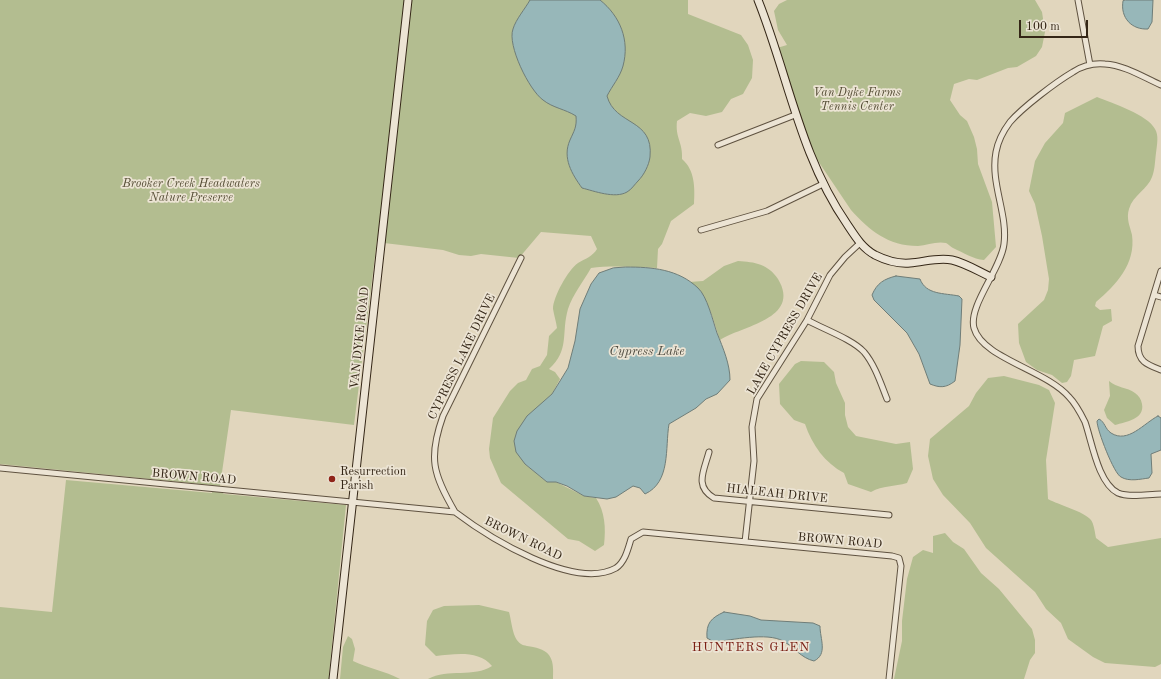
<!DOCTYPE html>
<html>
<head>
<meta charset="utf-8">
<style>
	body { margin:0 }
	#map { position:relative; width:1161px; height:679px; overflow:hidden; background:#e1d6bd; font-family:"Old Standard TT",serif }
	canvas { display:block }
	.scale { position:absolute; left:1019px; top:20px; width:69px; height:18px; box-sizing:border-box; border:2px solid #342616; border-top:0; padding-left:5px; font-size:12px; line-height:14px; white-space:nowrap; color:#342616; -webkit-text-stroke:3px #ece4d4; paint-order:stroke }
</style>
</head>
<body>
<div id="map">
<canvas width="1161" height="679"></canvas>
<div class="scale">100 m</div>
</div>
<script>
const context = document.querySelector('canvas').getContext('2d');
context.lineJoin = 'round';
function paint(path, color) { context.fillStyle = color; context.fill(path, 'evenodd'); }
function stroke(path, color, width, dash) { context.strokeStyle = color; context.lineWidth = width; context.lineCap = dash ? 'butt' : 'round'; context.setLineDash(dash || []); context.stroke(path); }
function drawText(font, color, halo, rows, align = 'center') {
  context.font = font + ' "Old Standard TT",serif'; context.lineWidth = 3.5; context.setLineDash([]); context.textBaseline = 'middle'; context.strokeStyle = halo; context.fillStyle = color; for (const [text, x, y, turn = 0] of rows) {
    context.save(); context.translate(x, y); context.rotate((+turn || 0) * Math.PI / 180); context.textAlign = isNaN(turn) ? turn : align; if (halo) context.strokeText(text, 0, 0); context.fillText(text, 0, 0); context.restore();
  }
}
const green = new Path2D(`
	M 0,0 L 405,0 L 379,240 L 377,240 L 354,425 L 231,410 L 220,486 L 0,464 Z
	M 411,0 L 688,0 L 688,14 L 741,35 L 748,45 L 753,60 L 752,78 L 743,94 L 731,99 L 722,112 L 706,116 L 690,113 L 677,121 C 675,138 683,142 682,159 C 695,170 695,188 694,204 L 671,221 L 662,244 L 658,249 L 657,268 C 636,267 610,265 591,268 C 583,282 573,294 568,309 C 561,333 570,350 549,369 L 555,372 L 560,379 L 552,394 L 541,405 L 525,464 L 547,482 L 556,482 L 584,496 L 596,498 C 605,512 606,528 604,545 L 595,551 L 579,541 L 568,539 L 501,483 L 490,458 L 489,449 L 493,418 L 510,391 L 518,383 L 526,380 L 532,369 L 540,366 L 547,355 L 549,336 L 557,328 C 556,321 554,315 553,309 C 553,297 568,270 578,263 C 585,259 593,256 597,249 L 591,236 L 541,232 L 519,258 L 481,254 L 471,256 L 459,255 L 443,250 L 384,243 Z
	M 787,0 L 1035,0 L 1042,12 L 1045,32 L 1042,47 L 1036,56 L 1017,67 L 1008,68 L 977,80 L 969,79 L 954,84 L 950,100 L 960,115 L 967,121 L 974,137 L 977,149 L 978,164 L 992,202 L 996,247 L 984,260 C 973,259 964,253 953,248 C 951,247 948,244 946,243 C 937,241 927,245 918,246 C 888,246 869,230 851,210 L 808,146 L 777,48 L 787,45 L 778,30 L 774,11 L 779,4 Z
	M 1097,97 C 1112,103 1148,115 1155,129 C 1159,135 1157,145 1156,153 C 1155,160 1155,170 1152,177 C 1148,189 1133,195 1129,209 C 1126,219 1130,226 1132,235 C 1136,264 1116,285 1096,302 L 1095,306 L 1100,310 L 1111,309 L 1112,321 L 1103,326 L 1095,356 L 1074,360 L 1071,376 L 1067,382 L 1062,383 L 1052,375 L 1037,370 L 1026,362 L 1019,343 L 1018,324 L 1044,300 L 1048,290 L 1049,279 L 1042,236 L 1035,204 L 1029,191 L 1035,161 L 1045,143 L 1063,123 L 1065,113 Z
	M 738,261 C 755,262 768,264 778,279 C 802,319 741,326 720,340 C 713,320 708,294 689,282 L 703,281 L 724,266 Z
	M 801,361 L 824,362 L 834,372 L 836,383 L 845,403 L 845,415 L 848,427 L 856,436 L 896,444 L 910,442 L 913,469 L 907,483 C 894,487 883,485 871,492 L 848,484 L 844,473 C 825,463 812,445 805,424 L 794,420 L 780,404 L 779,384 L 795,364 Z
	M 1004,376 L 1039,385 L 1049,390 L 1055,403 L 1046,460 L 1048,499 C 1059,505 1083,511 1091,520 C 1094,524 1095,533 1096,538 L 1108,547 L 1161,538 L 1161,664 L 1155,667 L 1105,663 L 1093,657 L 1068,639 L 1061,623 L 1046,609 L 1035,592 L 986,548 L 970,523 L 943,495 L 933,479 L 928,456 L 930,439 L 969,406 L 976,393 L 988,378 Z
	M 1109,381 C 1117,388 1127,387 1135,393 C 1139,396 1141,399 1142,404 C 1145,419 1126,422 1115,425 L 1107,418 L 1104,410 L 1110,396 Z
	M 66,480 L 212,493 L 212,491 L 221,492 L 224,494 L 346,505 L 329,675 L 330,679 L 0,679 L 0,607 L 52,612 Z
	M 945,533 L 953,542 L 964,549 L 981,573 L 999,589 L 1032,629 L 1035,640 L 1035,653 L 1030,660 L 1024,679 L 894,679 L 902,641 L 902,621 L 907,579 L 913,557 L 923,550 L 933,553 L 933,536 Z
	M 479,605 L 509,612 C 512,622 512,638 521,644 C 524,646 530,646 533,647 C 552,651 554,660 553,679 L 428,679 C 448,668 474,678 492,666 C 479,650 455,654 436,656 L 425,645 L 427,621 L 433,610 L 444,606 Z
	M 348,636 L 352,639 L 355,649 L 353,661 C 368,668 385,671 400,679 L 340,679 L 343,647 Z`);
const water = new Path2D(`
	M 530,0 L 600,0 C 620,16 630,40 623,66 C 620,77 612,86 607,96 C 615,126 654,118 650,157 C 649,165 644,175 638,181 C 635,184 631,190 627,192 C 615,199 594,191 582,188 C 572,174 562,158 570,140 C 574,131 577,127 576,116 C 565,109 553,108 543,100 C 529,90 507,45 513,29 C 516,19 525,9 530,0 Z
	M 1126,0 L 1153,0 L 1152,22 L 1148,29 C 1132,30 1120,18 1123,1 Z
	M 626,267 C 652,267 678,269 698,288 C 707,296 713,321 717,333 C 723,348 730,364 730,380 L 717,394 L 706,399 L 696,408 L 669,424 C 665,448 671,482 645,494 L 640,488 L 633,486 L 616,497 L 607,499 L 584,496 L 567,486 L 556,482 L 547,482 L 525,464 L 516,452 L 514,441 L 517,431 L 527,416 L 552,394 L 568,368 L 575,341 L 580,309 L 591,284 L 599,273 L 613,268 Z
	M 896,276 L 920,279 C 926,295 944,293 959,296 L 962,299 L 960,345 L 955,381 C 946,388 940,388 930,384 L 919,354 L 907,333 L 874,300 L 872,295 C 877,283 884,279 896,276 Z
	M 1158,416 L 1161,418 L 1161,450 L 1151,454 L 1152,473 L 1149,478 C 1141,479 1129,482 1121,477 C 1114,474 1097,430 1097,421 L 1099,419 C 1105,422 1105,429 1111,433 C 1128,444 1144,423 1158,416 Z
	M 724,612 L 750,616 L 761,620 L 813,623 L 820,626 C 820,639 828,654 814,661 C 801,658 794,647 783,641 C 767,632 732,640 714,642 L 707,638 C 706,623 711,618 724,612 Z`);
const street = new Path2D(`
	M 1078,0 L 1090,65
	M 1161,85 C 1143,77 1124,65 1105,64 C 1094,63 1082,66 1073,72 C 1056,82 1023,107 1010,122 C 1004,130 998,141 996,152 C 990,183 1008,214 1004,244 C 1001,269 968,306 974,328 C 982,358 1046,370 1069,397 C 1075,403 1081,414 1085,422 C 1092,442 1098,483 1118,493 C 1130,498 1148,494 1161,494
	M 718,145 L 795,115
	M 701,230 L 767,211 L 823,184
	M 1161,271 L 1138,346 C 1138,362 1148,365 1161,370
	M 1154,295 L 1161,297
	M 807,320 C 823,329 852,339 864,352 C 875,365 881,384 887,399
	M 709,452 C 704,471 694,486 714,498 L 889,515
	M 0,468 L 455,512 C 488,537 574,591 616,568 C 625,562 628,549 631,539 L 643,532 L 892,556 L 899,558 L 901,566 L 889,679
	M 455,512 C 433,474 428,458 443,416 L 521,258
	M 745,542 L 754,461 L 752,427 L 757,399 L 807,320 L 830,275 L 845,257 L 860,243`);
const secondary = new Path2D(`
	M 758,0 C 788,75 800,156 847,224 C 855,236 862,248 875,255 C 885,260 898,264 910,263 C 924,262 938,257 952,260 C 965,263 978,271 991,277
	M 333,679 L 408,0`);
const markers = [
	[332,479,4,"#8f2418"]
];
const parkNames = [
	["Van Dyke Farms",857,93],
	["Tennis Center",857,107],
	["Brooker Creek Headwaters",191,184],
	["Nature Preserve",191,198]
];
const streetNames = [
	["LAKE CYPRESS DRIVE",785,334,-60],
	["VAN DYKE ROAD",360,338,-84],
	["CYPRESS LAKE DRIVE",462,357,-64],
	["BROWN ROAD",194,477,5],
	["HIALEAH DRIVE",777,494,6],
	["BROWN ROAD",523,539,26],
	["BROWN ROAD",840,541,5]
];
const poiNames = [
	["Resurrection",340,472],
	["Parish",340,486]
];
const waterNames = [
	["Cypress Lake",647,352]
];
const neighbourhoodNames = [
	["HUNTERS GLEN",751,648]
];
paint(green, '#b3bd90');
paint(water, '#97b7b9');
stroke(water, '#6f7d78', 1);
stroke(street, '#5f5240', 7);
stroke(secondary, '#342616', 9);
stroke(street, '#ece4d4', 5);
stroke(secondary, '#ece4d4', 7);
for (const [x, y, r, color] of markers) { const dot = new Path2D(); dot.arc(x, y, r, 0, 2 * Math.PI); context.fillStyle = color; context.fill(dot); stroke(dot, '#ece4d4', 1.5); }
drawText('italic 12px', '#544c34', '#ece4d4', parkNames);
drawText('12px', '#342616', '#ece4d4', streetNames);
drawText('12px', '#342616', '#ece4d4', poiNames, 'left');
drawText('italic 13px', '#4d4a3f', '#ece4d4', waterNames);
context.letterSpacing = '1px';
drawText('13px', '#7a1f14', '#ece4d4', neighbourhoodNames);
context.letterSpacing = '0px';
</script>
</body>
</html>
